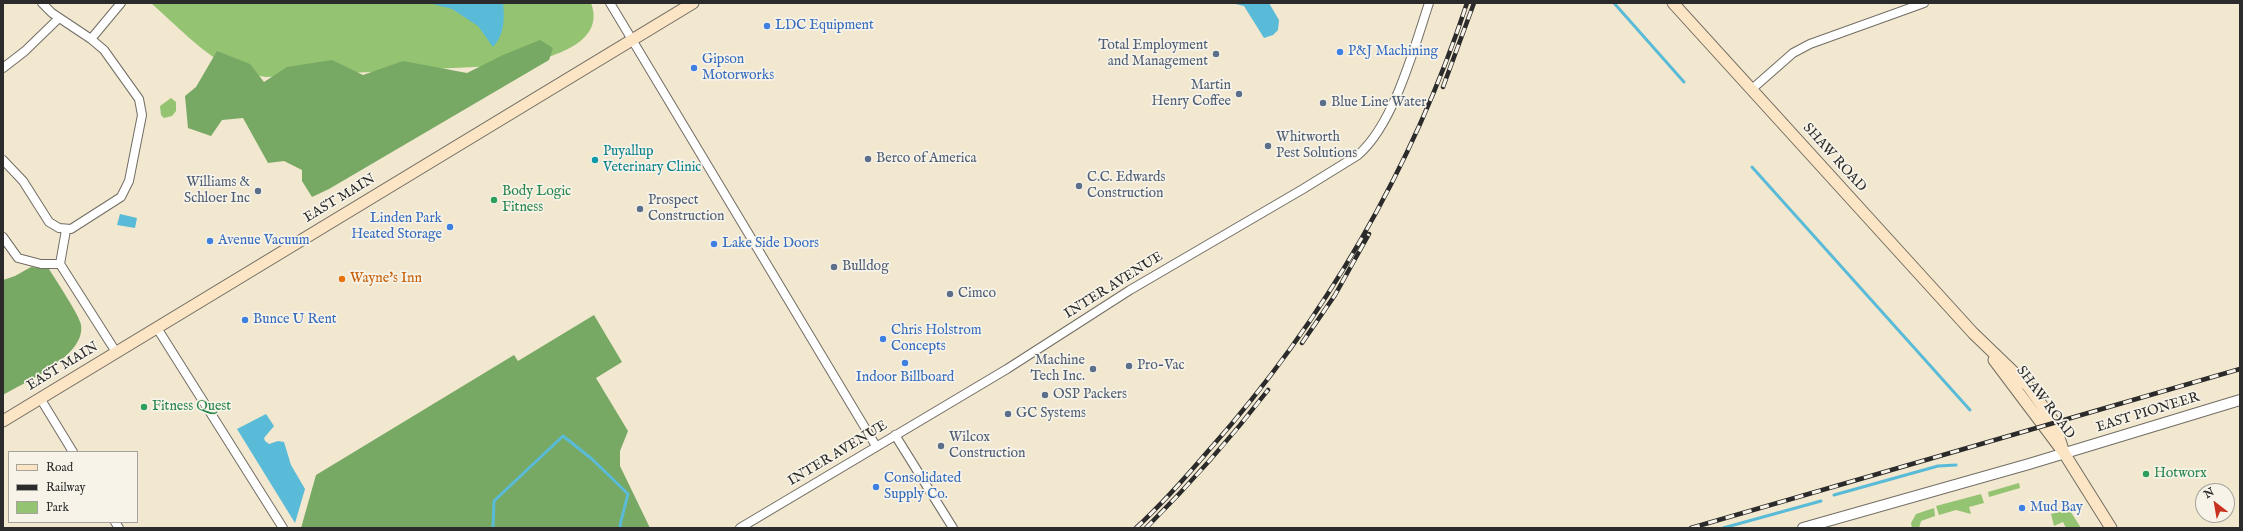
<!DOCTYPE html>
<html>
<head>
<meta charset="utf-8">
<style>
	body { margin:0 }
	#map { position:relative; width:2243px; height:531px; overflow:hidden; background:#f2e7cf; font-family:"IM FELL English",serif }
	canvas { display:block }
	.frame { position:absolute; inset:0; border:4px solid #2b2b2b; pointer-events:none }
	.legend { position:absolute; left:8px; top:451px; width:130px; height:72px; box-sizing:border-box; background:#f7f3e8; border:1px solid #a5a39c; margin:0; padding:5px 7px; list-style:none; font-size:12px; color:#2b2b2b }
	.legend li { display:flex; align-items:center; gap:8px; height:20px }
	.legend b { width:20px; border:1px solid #a5a39c }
	.north { position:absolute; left:2195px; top:483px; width:40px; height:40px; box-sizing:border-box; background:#f7f3e8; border:1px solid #a5a39c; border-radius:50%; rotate:329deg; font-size:11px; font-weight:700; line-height:16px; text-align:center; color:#2b2b2b }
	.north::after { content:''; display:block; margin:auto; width:14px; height:18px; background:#c8321e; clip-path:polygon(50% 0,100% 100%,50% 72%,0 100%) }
</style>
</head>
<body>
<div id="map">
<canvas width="2243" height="531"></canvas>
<div class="frame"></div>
<ul class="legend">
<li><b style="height:5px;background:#fce5c4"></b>Road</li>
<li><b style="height:5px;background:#2b2b2b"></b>Railway</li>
<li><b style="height:11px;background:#94c372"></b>Park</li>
</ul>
<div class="north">N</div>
</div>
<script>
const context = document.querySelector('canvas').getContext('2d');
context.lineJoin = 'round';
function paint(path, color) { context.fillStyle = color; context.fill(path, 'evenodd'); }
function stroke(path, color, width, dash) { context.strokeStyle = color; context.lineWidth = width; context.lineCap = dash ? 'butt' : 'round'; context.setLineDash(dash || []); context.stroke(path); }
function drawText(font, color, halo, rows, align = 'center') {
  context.font = font + ' "IM FELL English",serif'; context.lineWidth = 3.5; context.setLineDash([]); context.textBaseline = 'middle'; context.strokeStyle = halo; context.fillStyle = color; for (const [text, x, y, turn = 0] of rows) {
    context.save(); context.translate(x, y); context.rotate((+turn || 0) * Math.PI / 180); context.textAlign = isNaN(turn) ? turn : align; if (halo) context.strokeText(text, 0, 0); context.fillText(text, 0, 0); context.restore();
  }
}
const green = new Path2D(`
	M 151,3 L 591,3 C 607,45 546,59 516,65 L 266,77 C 254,75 241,73 230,67 C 201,52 176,25 151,3 Z
	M 171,98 L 176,102 L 176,111 L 172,116 L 164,118 L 161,115 L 160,106 Z
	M 2019,483 L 2020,488 L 1989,497 L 1988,492 Z
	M 1981,494 L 1984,503 L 1969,507 L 1971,514 L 1956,510 L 1939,515 L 1936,506 Z
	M 1934,508 L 1935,516 L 1921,521 L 1919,528 L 1912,528 L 1911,523 L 1916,514 Z
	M 2069,509 L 2081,528 L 2066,528 L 2063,522 L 2054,526 L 2051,514 Z`);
const forest = new Path2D(`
	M 540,40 L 553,48 L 549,60 L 329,189 L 312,197 L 302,181 L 302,170 L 284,161 L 268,163 L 243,118 L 222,120 L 211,136 L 188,128 L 185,96 L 196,87 L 217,51 L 250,64 L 264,82 L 287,67 L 332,60 L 363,75 L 403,61 L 467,73 L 503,55 Z
	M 31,267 L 49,269 C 55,279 80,316 81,325 C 86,356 25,382 3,395 L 3,280 L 15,276 Z
	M 594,315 L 622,362 L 596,378 L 628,431 L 620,451 L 620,466 L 650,528 L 301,528 L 316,475 L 514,355 L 518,361 Z`);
const water = new Path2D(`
	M 429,3 L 503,3 C 505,18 504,36 493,47 L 478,26 L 452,9 Z
	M 1231,3 L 1269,3 L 1279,20 L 1278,30 L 1273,35 L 1264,38 L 1244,6 Z
	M 120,214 L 137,218 L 135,228 L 117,225 Z
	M 266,414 L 274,426 L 264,438 L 265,441 L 269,444 L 278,441 L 284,442 L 291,465 L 305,489 L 295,523 L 237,429 Z`);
const stream = new Path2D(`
	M 1614,3 L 1684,82
	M 1752,167 L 1970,410
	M 1834,495 L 1938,466 L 1956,465
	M 493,528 L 494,501 L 563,436 L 592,459 L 628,494 L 620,525 L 621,528
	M 1723,528 L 1821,501`);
const minor = new Path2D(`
	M 610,3 L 876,446
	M 91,39 L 121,3
	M 3,68 L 25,51 L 59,18
	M 1752,89 L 1793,53 L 1810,44 L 1924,3
	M 3,160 L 23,181 L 49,222 L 59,228 L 71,229 L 121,197 L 129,181 L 142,115 L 139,99 L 104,50 L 91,39 L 52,13 L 42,3
	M 66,230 L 60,264 L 116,352
	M 3,237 L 18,258 L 41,264 L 60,264
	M 157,328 L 283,528
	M 40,398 L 73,452
	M 895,435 L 953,528
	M 115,522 L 119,528
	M 740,528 L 1007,369 L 1130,290 L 1303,189 L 1358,155 C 1394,124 1414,48 1429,3`);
const tertiary = new Path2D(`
	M 1803,528 L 2029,464 L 2240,400`);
const secondary = new Path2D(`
	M 1673,3 L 1973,333 L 2028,386 L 2054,422 L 2064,453
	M 1994,360 L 2064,453 L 2111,528
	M 3,421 L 693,3`);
const rail = new Path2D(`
	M 1443,87 L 1474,3
	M 1302,343 L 1335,295 L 1369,234
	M 1136,528 C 1162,504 1186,477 1209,450 C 1324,321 1413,167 1467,3
	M 1146,528 C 1190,484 1231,438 1268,390
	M 1691,528 L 2240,369`);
const markers = [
	[767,26,4,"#3f7fe0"],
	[1340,52,4,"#3f7fe0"],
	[1216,54,4,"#5c6f8a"],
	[694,68,4,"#3f7fe0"],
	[1239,94,4,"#5c6f8a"],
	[1323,103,4,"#5c6f8a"],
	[1268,146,4,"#5c6f8a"],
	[868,159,4,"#5c6f8a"],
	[595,160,4,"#0f9aa8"],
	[1079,186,4,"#5c6f8a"],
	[258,191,4,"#5c6f8a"],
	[494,200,4,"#2e9e5b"],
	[640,209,4,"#5c6f8a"],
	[450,227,4,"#3f7fe0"],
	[210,241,4,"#3f7fe0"],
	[714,244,4,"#3f7fe0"],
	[834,267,4,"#5c6f8a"],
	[342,279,4,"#e8710a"],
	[950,294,4,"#5c6f8a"],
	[245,320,4,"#3f7fe0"],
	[883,339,4,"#3f7fe0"],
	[905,363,4,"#3f7fe0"],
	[1129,366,4,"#5c6f8a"],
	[1093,369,4,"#5c6f8a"],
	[1045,395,4,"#5c6f8a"],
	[144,407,4,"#2e9e5b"],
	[1008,414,4,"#5c6f8a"],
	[941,446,4,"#5c6f8a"],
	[2146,474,4,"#2e9e5b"],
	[876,487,4,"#3f7fe0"],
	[2022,508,4,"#3f7fe0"]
];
const shopNames = [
	["LDC Equipment",775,26],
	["P&J Machining",1348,52],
	["Gipson",702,60],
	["Motorworks",702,76],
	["Linden Park",442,219,"right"],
	["Heated Storage",442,235,"right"],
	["Avenue Vacuum",218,241],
	["Lake Side Doors",722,244],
	["Bunce U Rent",253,320],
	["Chris Holstrom",891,331],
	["Concepts",891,347],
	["Indoor Billboard",905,378,"center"],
	["Consolidated",884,479],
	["Supply Co.",884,495],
	["Mud Bay",2030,508]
];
const serviceNames = [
	["Total Employment",1208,46,"right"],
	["and Management",1208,62,"right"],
	["Martin",1231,86,"right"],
	["Henry Coffee",1231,102,"right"],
	["Blue Line Water",1331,103],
	["Whitworth",1276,138],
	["Pest Solutions",1276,154],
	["Berco of America",876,159],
	["C.C. Edwards",1087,178],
	["Construction",1087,194],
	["Williams &",250,183,"right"],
	["Schloer Inc",250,199,"right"],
	["Prospect",648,201],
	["Construction",648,217],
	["Bulldog",842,267],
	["Cimco",958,294],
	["Machine",1085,361,"right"],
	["Tech Inc.",1085,377,"right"],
	["Pro-Vac",1137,366],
	["OSP Packers",1053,395],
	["GC Systems",1016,414],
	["Wilcox",949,438],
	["Construction",949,454]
];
const cultureNames = [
	["Puyallup",603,152],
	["Veterinary Clinic",603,168]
];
const streetNames = [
	["SHAW ROAD",1834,158,48],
	["EAST MAIN",340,199,-31],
	["INTER AVENUE",1114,286,-32],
	["EAST MAIN",63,367,-31],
	["SHAW ROAD",2045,403,53],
	["EAST PIONEER",2148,413,-17],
	["INTER AVENUE",838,454,-31]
];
const leisureNames = [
	["Body Logic",502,192],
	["Fitness",502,208],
	["Fitness Quest",152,407],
	["Hotworx",2154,474]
];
const foodNames = [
	["Wayne's Inn",350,279]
];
paint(green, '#94c372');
paint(forest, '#77a964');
paint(water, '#59bbd7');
stroke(stream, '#59bbd7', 3);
stroke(minor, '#716d64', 10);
stroke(tertiary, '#716d64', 12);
stroke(secondary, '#716d64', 13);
stroke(minor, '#fff', 8);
stroke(tertiary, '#fff', 10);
stroke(secondary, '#fce5c4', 11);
stroke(rail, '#2b2b2b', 4.5);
stroke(rail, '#f7f3e8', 3, [9]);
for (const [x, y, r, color] of markers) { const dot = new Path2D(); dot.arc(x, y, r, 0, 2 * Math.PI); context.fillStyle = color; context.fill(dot); stroke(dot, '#f7f3e8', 1.5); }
drawText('14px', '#366cbe', '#f7f3e8', shopNames, 'left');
drawText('14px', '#4e5e75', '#f7f3e8', serviceNames, 'left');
drawText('14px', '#0d838f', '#f7f3e8', cultureNames, 'left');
drawText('14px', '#2b2b2b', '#f7f3e8', streetNames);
drawText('14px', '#27864d', '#f7f3e8', leisureNames, 'left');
drawText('14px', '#c56008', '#f7f3e8', foodNames, 'left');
</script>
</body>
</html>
